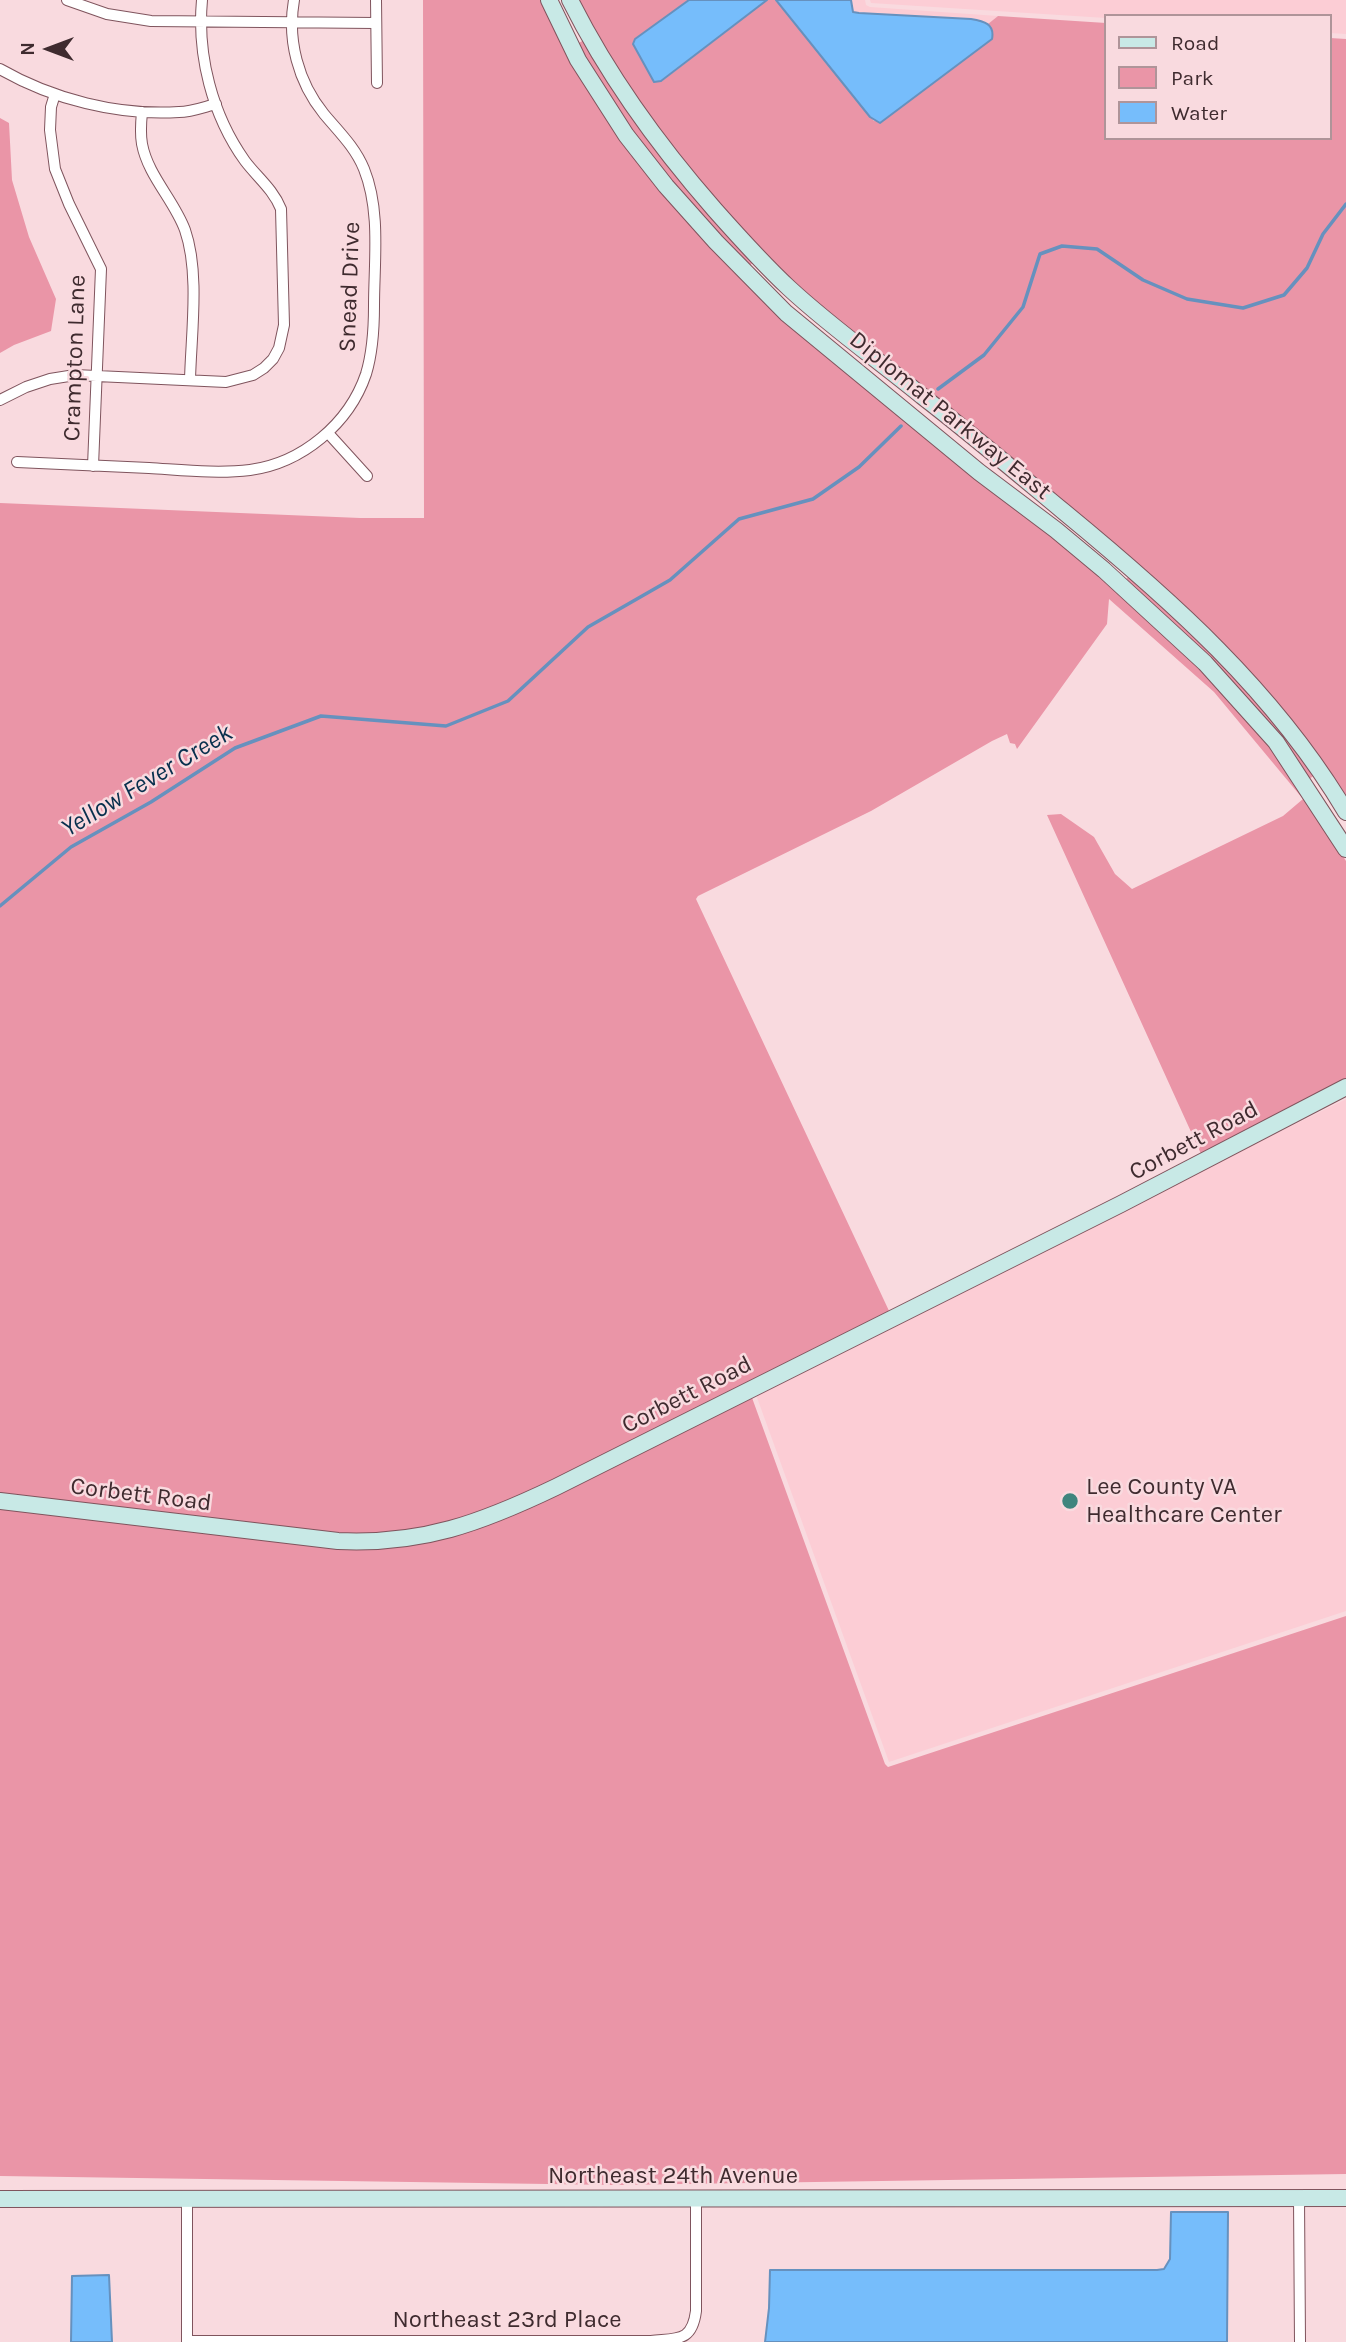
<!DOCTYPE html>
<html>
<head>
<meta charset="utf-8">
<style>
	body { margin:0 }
	#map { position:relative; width:1346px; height:2342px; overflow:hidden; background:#f9dadf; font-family:Karla,sans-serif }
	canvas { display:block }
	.legend { position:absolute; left:1104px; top:14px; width:228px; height:126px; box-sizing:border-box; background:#f9dadf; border:2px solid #af9499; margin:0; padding:9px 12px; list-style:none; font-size:21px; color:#3f2b2f }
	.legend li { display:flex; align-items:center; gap:14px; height:35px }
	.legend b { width:35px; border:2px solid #af9499 }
	.north { position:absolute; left:14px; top:14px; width:70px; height:70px; -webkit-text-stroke:5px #f9dadf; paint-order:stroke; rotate:270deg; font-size:19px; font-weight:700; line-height:28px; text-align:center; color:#3f2b2f }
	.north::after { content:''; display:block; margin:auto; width:24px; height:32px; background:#3f2b2f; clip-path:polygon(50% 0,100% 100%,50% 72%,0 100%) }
</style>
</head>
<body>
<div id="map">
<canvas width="1346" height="2342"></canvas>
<ul class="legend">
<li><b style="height:9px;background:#c8e9e6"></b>Road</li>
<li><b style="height:19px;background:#ea95a7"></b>Park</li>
<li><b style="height:19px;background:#76bdfb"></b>Water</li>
</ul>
<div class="north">N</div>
</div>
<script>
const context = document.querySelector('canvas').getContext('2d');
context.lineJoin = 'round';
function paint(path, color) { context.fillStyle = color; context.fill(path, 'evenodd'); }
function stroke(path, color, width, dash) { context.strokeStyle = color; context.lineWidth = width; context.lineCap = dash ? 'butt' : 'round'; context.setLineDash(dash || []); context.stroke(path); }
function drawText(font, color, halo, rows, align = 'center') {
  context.font = font + ' Karla,sans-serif'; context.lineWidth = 5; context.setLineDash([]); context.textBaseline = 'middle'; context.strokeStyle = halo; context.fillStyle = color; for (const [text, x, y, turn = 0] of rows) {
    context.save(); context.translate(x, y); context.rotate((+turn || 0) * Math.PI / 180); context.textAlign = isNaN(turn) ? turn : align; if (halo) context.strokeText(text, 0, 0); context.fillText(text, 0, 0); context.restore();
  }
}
const built = new Path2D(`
	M 851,0 L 865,0 L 866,5 L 870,7 L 998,16 L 988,24 L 971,19 L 859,13 L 853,12 Z
	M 870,0 L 1346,0 L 1346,34 L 1330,33 L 1330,16 L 1106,16 L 1106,18 L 871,3 Z
	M 1346,1099 L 1346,1611 L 889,1762 L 755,1392 Z`);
const green = new Path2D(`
	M 423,0 L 542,0 L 711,246 L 1099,574 L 1201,666 L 1271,745 L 1346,861 L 1346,1080 L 1202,1156 L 1047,815 L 1061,814 L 1094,837 L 1115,874 L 1132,889 L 1283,816 L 1303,799 L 1214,692 L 1109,599 L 1107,624 L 1017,749 L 1015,744 L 1010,743 L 1007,734 L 992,741 L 871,811 L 698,896 L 696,899 L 890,1313 L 553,1482 L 470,1518 L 394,1535 L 342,1533 L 0,1495 L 0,503 L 360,518 L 424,518 Z
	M 577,0 L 689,0 L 635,39 L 633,44 L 662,81 L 767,0 L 776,0 L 874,121 L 992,39 L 993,32 L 988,24 L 998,16 L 1106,23 L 1106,138 L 1330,138 L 1330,38 L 1346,39 L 1346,801 L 1267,692 L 794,285 L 729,217 L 640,109 Z
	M 584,40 L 754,261 L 749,267 L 671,183 L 631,132 L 577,44 Z
	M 0,118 L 9,123 L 12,180 L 29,237 L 56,299 L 51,331 L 14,345 L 0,353 Z
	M 1130,575 L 1257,699 L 1315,775 L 1309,779 L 1124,581 Z
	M 751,1395 L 885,1764 L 888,1767 L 1346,1616 L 1346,2174 L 616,2185 L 0,2176 L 0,1506 L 426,1542 Z`);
const water = new Path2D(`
	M 689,0 L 767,0 L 661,81 L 654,82 L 633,44 L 635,39 Z
	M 776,0 L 851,0 L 853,12 L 859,13 L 971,19 C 984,21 995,24 992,39 L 880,123 L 870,117 Z
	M 1171,2212 L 1228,2212 L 1227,2342 L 765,2342 L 769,2308 L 770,2270 L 1157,2270 L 1164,2269 L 1170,2259 Z
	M 109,2275 L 112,2342 L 71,2342 L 72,2276 Z`);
const stream = new Path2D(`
	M 938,389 L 984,355 L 1023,307 L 1040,254 L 1062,246 L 1097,249 L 1143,280 L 1187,299 L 1243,308 L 1284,295 L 1307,268 L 1323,234 L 1346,204
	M 0,906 L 71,847 L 151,802 L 235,748 L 321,716 L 446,726 L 508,701 L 588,627 L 670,580 L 739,519 L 813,499 L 859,467 L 901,426`);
const street = new Path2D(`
	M 67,0 L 107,14 L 151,21 L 375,23
	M 376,0 L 377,83
	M 0,69 C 52,99 118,116 179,112 C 191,112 204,107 216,104
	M 55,94 L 51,107 L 50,130 L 55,169 L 69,204 L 101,269 L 93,466
	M 142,112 C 141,122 140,133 142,144 C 148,176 174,200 185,230 C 200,273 191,335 190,380
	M 0,400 L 26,387 L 50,379 L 75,375 L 226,382 L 253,375 L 264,368 L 273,359 L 279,348 L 284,325 L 281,209 C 273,189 257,177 245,161 C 212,115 197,55 202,0
	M 328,433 L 367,476
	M 17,462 C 61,464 105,466 149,468 C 182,470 217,474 250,470 C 302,463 349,424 366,374 C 373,351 374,329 374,306 C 374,262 381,211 364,169 C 355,147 339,132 324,114 C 298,82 287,40 294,0
	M 187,2198 L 187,2342
	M 1299,2198 L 1300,2342
	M 187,2341 L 651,2341 C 678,2338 692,2342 696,2311 L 696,2198`);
const secondary = new Path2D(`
	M 549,0 L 578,60 L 626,135 L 666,186 L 716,242 L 786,313 L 979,472 L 1056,530 L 1104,570 L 1205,663 L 1276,742 L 1346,849
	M 570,0 C 609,78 658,145 715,210 C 739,237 763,264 789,288 C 831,327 878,360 922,396 C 970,433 1016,472 1063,511 C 1170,599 1275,692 1346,812
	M 0,1501 L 338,1541 C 422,1545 481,1523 556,1487 L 1121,1204 L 1346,1087
	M 0,2199 L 1346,2198`);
const markers = [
	[1070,1501,9,"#3f857e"]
];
const streetNames = [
	["Snead Drive",350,287,-88],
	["Crampton Lane",75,358,-88],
	["Diplomat Parkway East",950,416,39],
	["Corbett Road",1194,1141,-28],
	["Corbett Road",687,1395,-27],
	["Corbett Road",141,1495,7],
	["Northeast 24th Avenue",673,2176],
	["Northeast 23rd Place",507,2320]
];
const poiNames = [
	["Lee County VA",1086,1487],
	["Healthcare Center",1086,1515]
];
const waterNames = [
	["Yellow Fever Creek",147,781,-31]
];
paint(built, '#fccdd5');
paint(green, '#ea95a7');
paint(water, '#76bdfb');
stroke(water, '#6691be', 2);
stroke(stream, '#6691be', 3.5);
stroke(street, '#7f545d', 12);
stroke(secondary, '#7f545d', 18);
stroke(street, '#fff', 10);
stroke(secondary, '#c8e9e6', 16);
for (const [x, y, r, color] of markers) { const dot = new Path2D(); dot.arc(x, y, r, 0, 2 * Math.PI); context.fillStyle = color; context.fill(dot); stroke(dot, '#f9dadf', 2.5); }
drawText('24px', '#3f2b2f', '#f9dadf', streetNames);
drawText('24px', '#3f2b2f', '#f9dadf', poiNames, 'left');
drawText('italic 26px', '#072f4d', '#f9dadf', waterNames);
</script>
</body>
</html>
